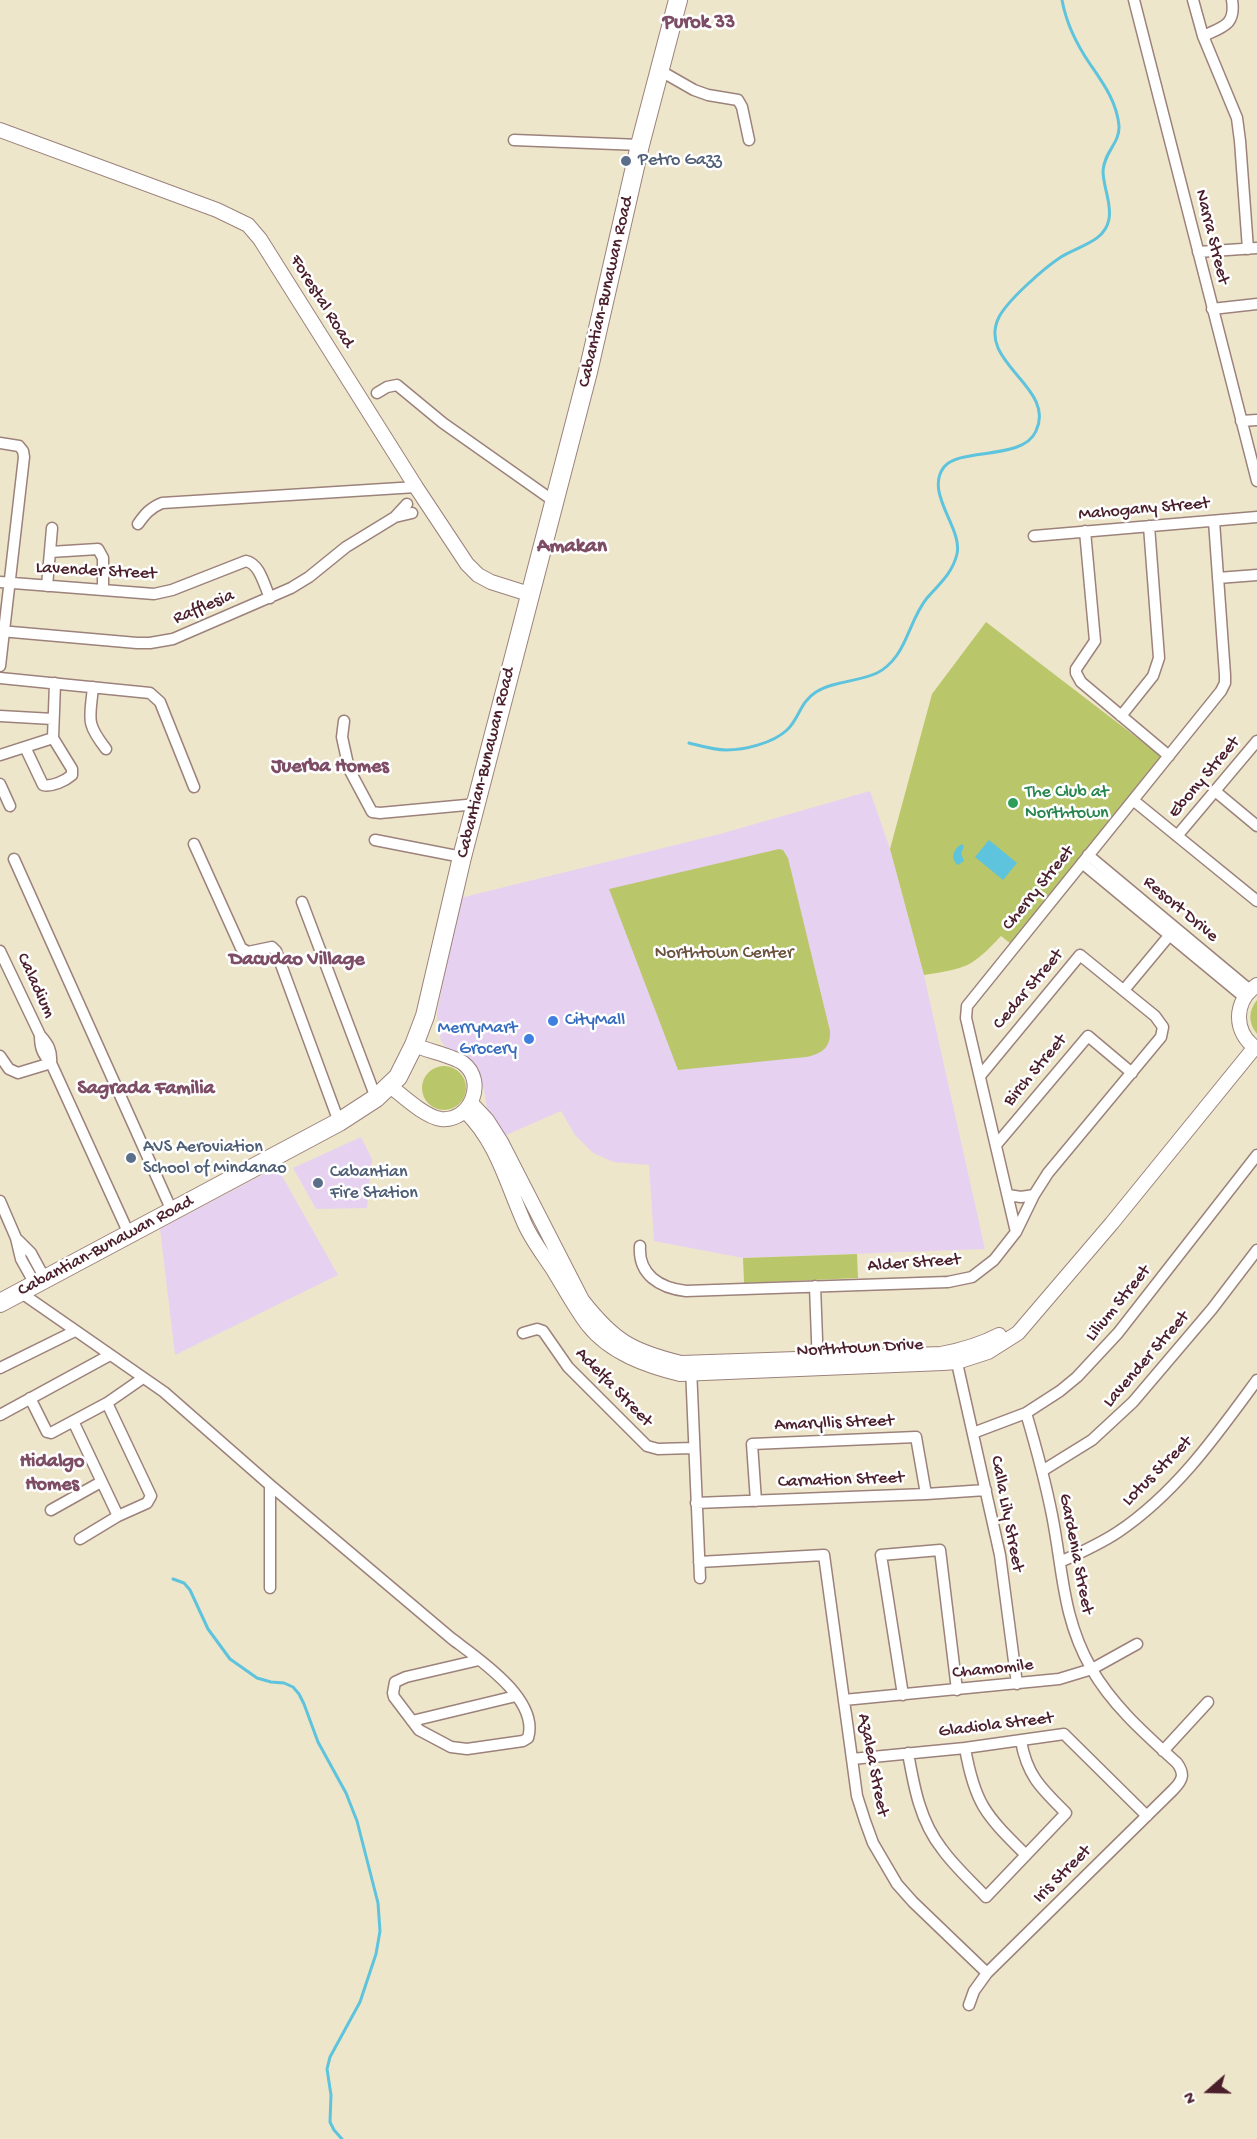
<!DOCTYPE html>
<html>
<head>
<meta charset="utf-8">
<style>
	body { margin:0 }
	#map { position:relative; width:1257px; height:2139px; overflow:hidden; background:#eee6cb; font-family:"Gochi Hand",sans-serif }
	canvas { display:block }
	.north { position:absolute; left:1179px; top:2061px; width:60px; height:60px; -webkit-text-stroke:4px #fff; paint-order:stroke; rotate:250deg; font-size:16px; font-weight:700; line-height:24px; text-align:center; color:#4a1f2b }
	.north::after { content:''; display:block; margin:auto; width:21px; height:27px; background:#4a1f2b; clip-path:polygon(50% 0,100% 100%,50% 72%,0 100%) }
</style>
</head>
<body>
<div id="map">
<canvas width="1257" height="2139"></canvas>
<div class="north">N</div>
</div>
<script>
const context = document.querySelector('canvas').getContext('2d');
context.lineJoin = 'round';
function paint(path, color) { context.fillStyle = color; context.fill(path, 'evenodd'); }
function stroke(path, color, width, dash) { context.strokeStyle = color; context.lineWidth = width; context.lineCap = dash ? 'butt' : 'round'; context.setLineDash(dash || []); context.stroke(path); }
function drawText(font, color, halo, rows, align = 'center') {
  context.font = font + ' "Gochi Hand",sans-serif'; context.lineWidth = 5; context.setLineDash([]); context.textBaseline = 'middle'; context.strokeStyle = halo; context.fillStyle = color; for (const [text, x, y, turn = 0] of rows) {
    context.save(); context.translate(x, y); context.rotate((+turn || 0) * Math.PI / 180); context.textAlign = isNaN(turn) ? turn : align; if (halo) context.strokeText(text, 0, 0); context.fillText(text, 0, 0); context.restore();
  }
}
const built = new Path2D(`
	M 870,791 L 890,849 L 924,975 L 985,1249 L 743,1258 L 654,1241 L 649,1165 L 613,1162 L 593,1153 L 575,1135 L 561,1111 L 504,1136 L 487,1109 L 484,1090 L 477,1070 L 445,1046 L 441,1041 L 437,1023 L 437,1013 L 460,898 L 720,834 Z
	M 361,1137 L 372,1159 L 367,1208 L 316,1209 L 293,1168 Z
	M 277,1167 L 338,1275 L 175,1355 L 160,1229 Z`);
const green = new Path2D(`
	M 986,622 L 1161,756 L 1011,944 L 1001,936 C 971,968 967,968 924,975 L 890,849 L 932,694 Z
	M 779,849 L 783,850 L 788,858 L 830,1031 C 831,1048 821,1054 806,1057 L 678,1070 L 609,889 Z
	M 1257,1000 L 1257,1034 C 1248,1023 1248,1011 1257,1000 Z
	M422 1088a22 22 0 1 1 44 0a22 22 0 1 1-44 0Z
	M 857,1254 L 858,1278 L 744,1283 L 743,1258 Z`);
const water = new Path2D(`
	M 989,840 L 1017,863 L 1003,880 L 975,857 Z
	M 962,844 L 964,847 L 961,853 L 964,861 L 958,865 C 950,859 953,849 962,844 Z`);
const stream = new Path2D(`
	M 689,743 C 701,746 714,750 726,750 C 745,750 773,743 787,730 C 799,719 800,702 816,692 C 833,681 858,682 877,673 C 885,669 892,662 897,655 C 909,638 913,615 927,598 C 939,584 952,574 957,554 C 963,528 924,493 944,467 C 960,447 1023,461 1036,431 C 1057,387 976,363 999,317 C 1008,300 1044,268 1061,257 C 1078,246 1105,242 1109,219 C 1112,203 1103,187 1103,171 C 1104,152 1120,143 1119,126 C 1117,102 1103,83 1090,64 C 1077,45 1066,22 1062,0
	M 173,1579 L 184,1583 L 190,1590 L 208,1629 L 230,1659 L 257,1678 L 271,1682 L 284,1683 L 293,1687 L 299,1694 L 304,1704 L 318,1742 L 346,1793 L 357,1821 L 378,1903 L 380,1931 L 376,1954 L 360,2002 L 330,2057 L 327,2069 L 331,2095 L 330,2122 L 334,2130 L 342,2139`);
const minor = new Path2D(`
	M 1134,0 L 1257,481
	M 1193,0 L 1203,36 L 1237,118 L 1240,141 L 1248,249
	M 1203,36 C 1223,27 1236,25 1232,0
	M 659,70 L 694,90 L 708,95 L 738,100 L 742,107 L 749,140
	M 514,140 L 640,145
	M 1198,252 L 1257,248
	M 1212,309 L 1257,304
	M 377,393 L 387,387 L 397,385 L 443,423 L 555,502
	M 1241,421 L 1257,420
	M 0,443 L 19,446 L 23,451 L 24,457 L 0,666
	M 395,517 L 412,513
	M 138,524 C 145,514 150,508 162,503 L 416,487
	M 1085,531 L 1095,641 L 1076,669 L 1076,673 L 1081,682 L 1169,756
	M 1034,536 L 1257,517
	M 50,552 L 98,549 L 103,558 L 103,590
	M 1218,578 L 1257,575
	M 0,582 L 154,594 L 172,590 L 246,561 C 260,564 264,585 270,598
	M 47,586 L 52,528
	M 0,631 L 137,643 L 150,643 L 173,639 L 291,588 L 309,577 L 346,547 L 395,517 L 407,504
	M 0,678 L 150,693 L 160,702 L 194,787
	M 93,687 C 90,719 85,722 106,749
	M 0,716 L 53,719
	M 1121,716 L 1153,676 L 1159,658 L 1149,526
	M 344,721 L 342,737 L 349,769 L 372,812 L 380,813 L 477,804
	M 25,747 L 43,785 C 52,787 65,781 72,775 L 72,769 L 53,738 L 55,683
	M 0,755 L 53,738
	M 0,784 L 10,806
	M 1215,791 L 1257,826
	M 1133,800 L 1257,901
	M 1177,836 L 1257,741
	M 375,840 L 462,857
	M 194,844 L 241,948 L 248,952 L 272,947 L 276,951 L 339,1122
	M 1088,855 L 1250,990
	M 14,859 L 172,1211
	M 1082,863 L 1244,997
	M 302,902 L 376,1098
	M 0,951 L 40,1035 C 48,1044 52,1050 51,1063
	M 1124,990 L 1173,931
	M 40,1035 C 40,1047 42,1054 51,1063 L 129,1234
	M 0,1056 L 9,1069 L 18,1073 L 51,1063
	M 996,1145 L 1088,1036 L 1132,1073
	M 1008,1195 L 1021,1197 L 1034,1195
	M 0,1201 L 16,1238 L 21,1259 L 35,1284
	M 1016,1232 L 966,1018 L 967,1006 L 1221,691 L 1225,683 L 1225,675 L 1214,521
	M 18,1240 L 31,1253 L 45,1279
	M 640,1246 C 638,1275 660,1288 686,1291 L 948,1282 L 972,1277 L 994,1260 L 1016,1232 L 1034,1195 L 1048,1173 L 1161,1037 L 1163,1027 L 1155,1016 L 1080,955 L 980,1076
	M 815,1286 L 818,1366
	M 20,1292 L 164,1392 L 270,1485 L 451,1638 C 477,1658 540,1699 528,1738 L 523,1741 L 467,1749 L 451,1747 L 419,1730 L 394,1697 L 393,1693 L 395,1682 L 406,1677 L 479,1660
	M 523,1333 L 537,1329 L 543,1331 L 568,1367 L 647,1446 L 658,1449 L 693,1448
	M 955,1354 L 1000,1555 L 1017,1684
	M 0,1368 L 75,1331
	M 691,1368 L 700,1578
	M 30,1398 L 47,1432 L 51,1433 L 107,1403 L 143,1378
	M 0,1415 L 110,1355
	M 73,1421 L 118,1516
	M 973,1433 L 1026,1413 L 1060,1391 L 1077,1377 L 1118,1333 L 1257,1155
	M 1042,1471 L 1092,1440 L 1133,1402 L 1212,1309 L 1257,1250
	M 270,1485 L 270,1588
	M 756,1501 L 752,1444 L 916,1437 L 926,1494
	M 696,1503 L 926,1494 L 986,1490
	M 51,1510 L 101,1482
	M 80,1539 L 118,1516 L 147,1503 L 151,1496 L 107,1403
	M 699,1562 L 824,1555 L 852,1759 L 857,1796 L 865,1821 L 873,1843 L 897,1884 L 913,1902 L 987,1973
	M 1060,1562 C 1080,1553 1100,1544 1118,1532 C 1176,1493 1216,1436 1257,1380
	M 903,1695 L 881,1555 L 940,1550 L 957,1690
	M 844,1700 L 1059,1679 L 1092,1669 L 1137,1644
	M 412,1721 L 516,1696
	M 965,1748 C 975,1805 986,1815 1026,1855
	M 1163,1751 L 1208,1702
	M 908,1753 C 914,1787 920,1821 942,1849 C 955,1867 971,1881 986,1897 L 1066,1813 C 1042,1789 1027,1776 1021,1741
	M 852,1759 L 965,1748 L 1064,1734 L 1147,1816
	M 969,2005 L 974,1991 L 987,1973 L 1173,1790 C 1183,1780 1185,1774 1177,1763 C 1145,1734 1112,1705 1091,1668 C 1062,1617 1063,1570 1052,1515 C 1045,1480 1036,1447 1026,1413`);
const tertiary = new Path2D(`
	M 0,130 L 217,210 L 248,225 L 260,239 L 416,487 L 467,564 L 478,575 L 491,582 L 529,594
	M 1257,985 C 1233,1001 1233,1033 1257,1049
	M 390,1086 C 403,1096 425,1117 441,1119 C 471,1122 487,1081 463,1063 C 453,1056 428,1051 414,1045
	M 471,1103 L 487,1120 L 501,1142 L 582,1300 C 614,1341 632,1351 681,1363 L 941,1354 C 962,1350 980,1345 999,1335
	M 465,1111 C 496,1141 506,1181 523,1220 C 530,1238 543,1254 554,1271 C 565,1289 575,1308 588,1325 C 610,1353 647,1366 680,1374 L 943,1363 L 957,1362 L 988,1352 L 1018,1333 L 1112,1223 L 1255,1047`);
const primary = new Path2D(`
	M 0,1303 L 339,1122 L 376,1098 L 398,1077 L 414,1045 L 425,1016 L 462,857 L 588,372 L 640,145 L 678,0`);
const markers = [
	[626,161,6,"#5c6f8a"],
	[1013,803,6,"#2e9e5b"],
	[553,1021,6,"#3f7fe0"],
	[529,1039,6,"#3f7fe0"],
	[131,1158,6,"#5c6f8a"],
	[318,1183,6,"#5c6f8a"]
];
const serviceNames = [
	["Petro Gazz",638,161],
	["AVS Aeroviation",143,1148],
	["School of Mindanao",143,1169],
	["Cabantian",330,1173],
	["Fire Station",330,1194]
];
const streetNames = [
	["Narra Street",1211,237,76],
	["Cabantian-Bunawan Road",607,292,-77],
	["Forestal Road",321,302,58],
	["Mahogany Street",1144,510,-5],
	["Lavender Street",96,572,3],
	["Rafflesia",204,608,-23],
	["Cabantian-Bunawan Road",487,763,-76],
	["Ebony Street",1205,778,-50],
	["Cherry Street",1039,889,-51],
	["Resort Drive",1180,910,40],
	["Caladium",35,986,65],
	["Cedar Street",1029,990,-50],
	["Birch Street",1036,1071,-50],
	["Cabantian-Bunawan Road",106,1247,-28],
	["Alder Street",914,1264,-4],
	["Lilium Street",1119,1304,-51],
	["Northtown Drive",860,1349,-3],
	["Lavender Street",1147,1360,-49],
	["Adelfa Street",613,1388,46],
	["Amaryllis Street",834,1424,-2],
	["Lotus Street",1158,1472,-45],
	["Carnation Street",841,1481,-2],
	["Calla Lily Street",1006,1514,79],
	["Gardenia Street",1075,1554,79],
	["Chamomile",993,1670,-6],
	["Gladiola Street",996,1726,-7],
	["Azalea Street",872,1765,79],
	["Iris Street",1063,1875,-45]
];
const leisureNames = [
	["The Club at",1025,793],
	["Northtown",1025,814]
];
const parkNames = [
	["Northtown Center",724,954]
];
const shopNames = [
	["CityMall",565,1021],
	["MerryMart",517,1029,"right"],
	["Grocery",517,1050,"right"]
];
const neighbourhoodNames = [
	["Purok 33",699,24],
	["Juerba Homes",330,768],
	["Dacudao Village",297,961],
	["Sagrada Familia",146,1090],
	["Hidalgo",52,1463],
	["Homes",52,1486]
];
const quarterNames = [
	["Amakan",572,548]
];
paint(built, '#e6d2f0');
paint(green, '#b9c76a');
paint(water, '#5ec3dc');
stroke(stream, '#5ec3dc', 3);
stroke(minor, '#9c827b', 13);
stroke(tertiary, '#9c827b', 16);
stroke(primary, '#9c827b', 20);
stroke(minor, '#fff', 10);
stroke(tertiary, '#fff', 14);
stroke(primary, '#fff', 18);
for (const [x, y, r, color] of markers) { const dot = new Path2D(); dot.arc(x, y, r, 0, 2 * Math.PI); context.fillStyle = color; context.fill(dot); stroke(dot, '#fff', 2); }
drawText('18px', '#4e5e75', '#fff', serviceNames, 'left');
drawText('18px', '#4a1f2b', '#fff', streetNames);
drawText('18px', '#27864d', '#fff', leisureNames, 'left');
drawText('18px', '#6b513e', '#fff', parkNames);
drawText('18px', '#366cbe', '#fff', shopNames, 'left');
drawText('bold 20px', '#7d4d65', '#fff', neighbourhoodNames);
drawText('bold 21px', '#7d4d65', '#fff', quarterNames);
</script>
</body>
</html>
